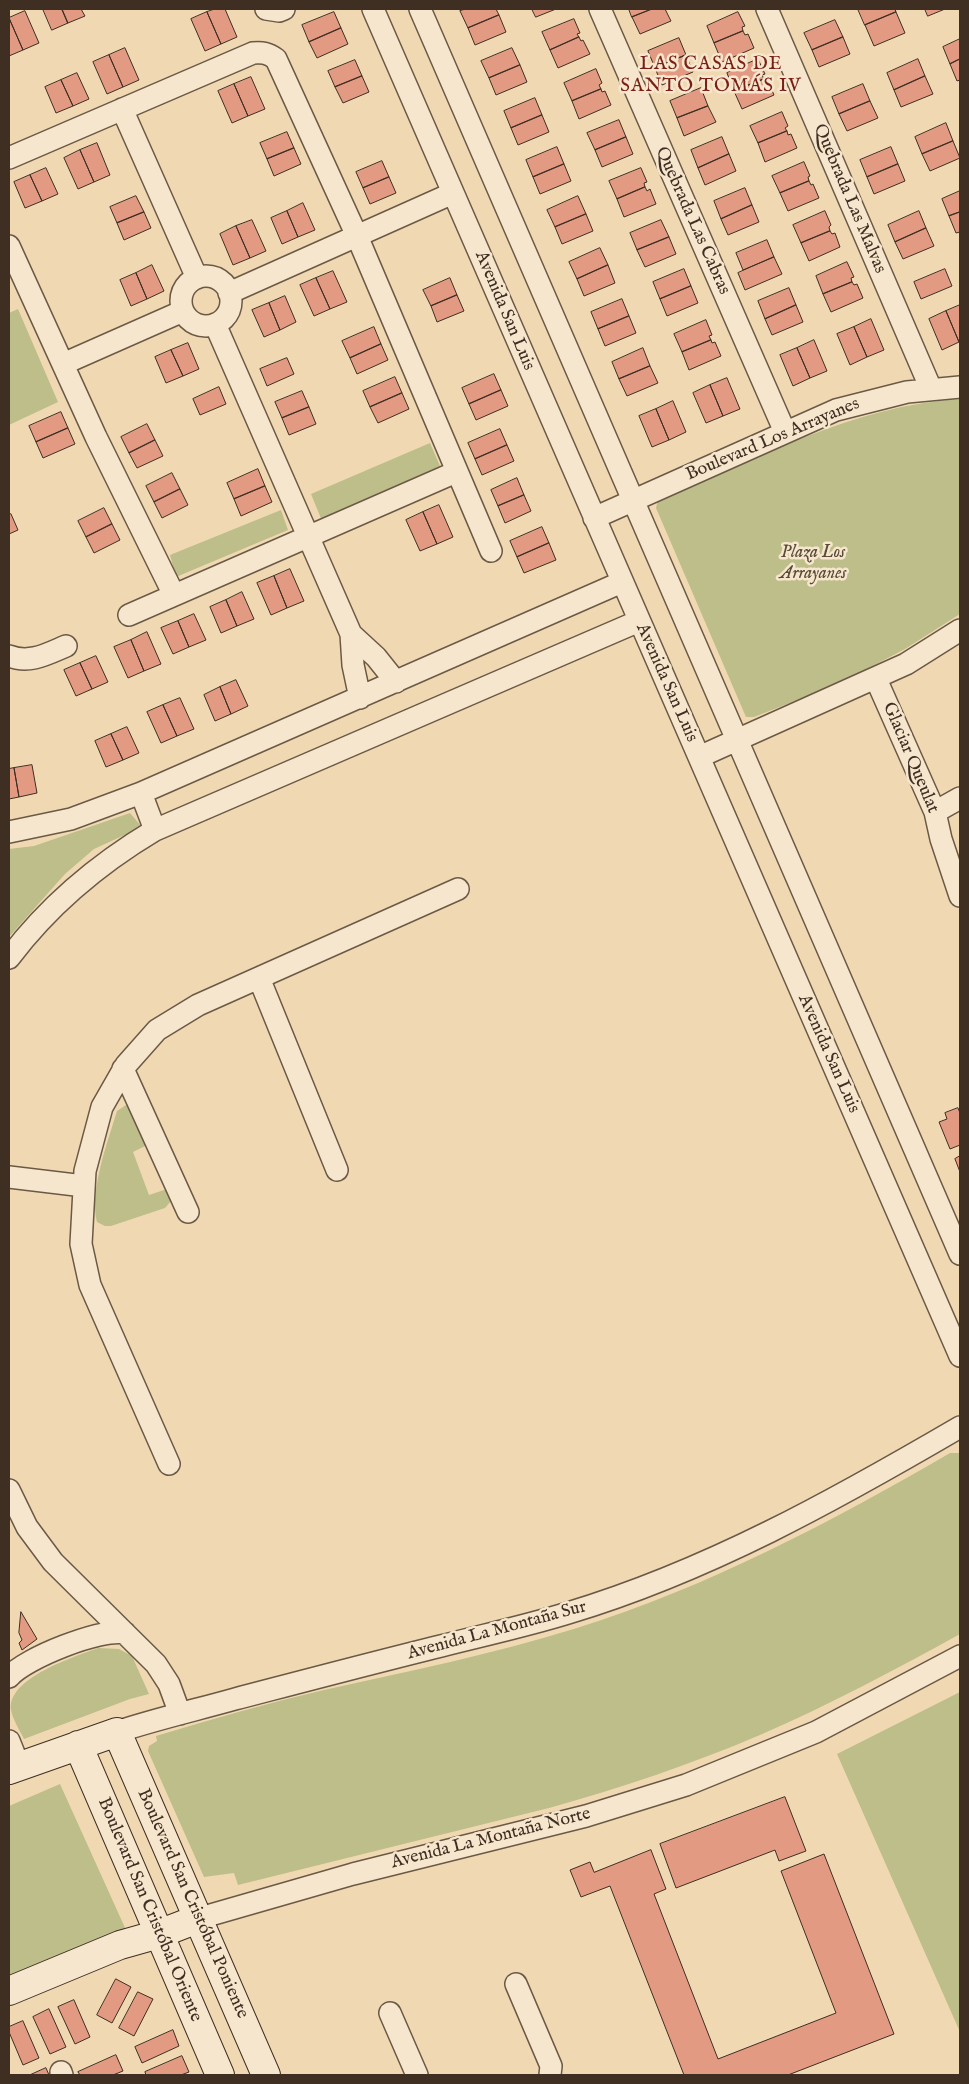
<!DOCTYPE html>
<html>
<head>
<meta charset="utf-8">
<style>
	body { margin:0 }
	#map { position:relative; width:969px; height:2084px; overflow:hidden; background:#f0d9b2; font-family:"IM FELL English",serif }
	canvas { display:block }
	.frame { position:absolute; inset:0; border:10px solid #3f2e22; pointer-events:none }
</style>
</head>
<body>
<div id="map">
<canvas width="969" height="2084"></canvas>
<div class="frame"></div>
</div>
<script>
const context = document.querySelector('canvas').getContext('2d');
context.lineJoin = 'round';
function paint(path, color) { context.fillStyle = color; context.fill(path, 'evenodd'); }
function stroke(path, color, width, dash) { context.strokeStyle = color; context.lineWidth = width; context.lineCap = dash ? 'butt' : 'round'; context.setLineDash(dash || []); context.stroke(path); }
function drawText(font, color, halo, rows, align = 'center') {
  context.font = font + ' "IM FELL English",serif'; context.lineWidth = 5; context.setLineDash([]); context.textBaseline = 'middle'; context.strokeStyle = halo; context.fillStyle = color; for (const [text, x, y, turn = 0] of rows) {
    context.save(); context.translate(x, y); context.rotate((+turn || 0) * Math.PI / 180); context.textAlign = isNaN(turn) ? turn : align; if (halo) context.strokeText(text, 0, 0); context.fillText(text, 0, 0); context.restore();
  }
}
const green = new Path2D(`
	M 18,309 L 58,402 L 9,425 L 9,313 Z
	M 960,399 L 960,614 L 905,649 L 838,684 L 754,717 L 746,717 L 656,508 L 658,500 C 754,460 855,405 960,399 Z
	M 430,443 L 440,466 L 322,521 L 311,494 Z
	M 281,510 L 288,530 L 176,577 L 170,555 Z
	M 130,813 L 142,827 L 94,849 L 65,874 L 9,937 L 9,849 L 34,846 Z
	M 126,1105 L 132,1107 L 147,1145 L 133,1152 L 149,1195 L 167,1189 L 171,1201 L 165,1208 L 111,1226 L 105,1226 L 97,1222 C 89,1191 108,1141 117,1111 Z
	M 950,1453 L 960,1453 L 960,1634 C 895,1670 829,1705 760,1735 C 692,1764 621,1788 549,1808 L 238,1885 L 234,1873 L 204,1877 L 148,1751 L 149,1746 L 157,1741 L 156,1736 C 212,1719 268,1703 324,1690 C 409,1671 494,1654 577,1628 C 708,1587 831,1522 950,1453 Z
	M 98,1648 L 119,1649 L 132,1656 L 149,1694 L 130,1699 L 24,1739 C 20,1731 13,1720 11,1710 C 7,1678 74,1657 98,1648 Z
	M 960,1692 L 960,2032 L 837,1754 Z
	M 60,1784 L 126,1930 L 9,1979 L 9,1806 Z`);
const building = new Path2D(`
	M 43,9 L 62,9 L 68,23 L 52,30 Z
	M 62,9 L 81,9 L 85,16 L 68,23 Z
	M 215,9 L 225,9 L 237,37 L 221,44 L 207,12 Z
	M 466,9 L 496,9 L 499,15 L 468,28 L 460,11 Z
	M 532,9 L 556,9 L 536,17 Z
	M 629,9 L 652,9 L 632,17 Z
	M 652,9 L 665,9 L 671,21 L 640,34 L 632,17 Z
	M 858,9 L 895,9 L 896,12 L 865,25 Z
	M 925,9 L 945,9 L 928,16 Z
	M 25,11 L 39,43 L 23,50 L 9,18 Z
	M 207,12 L 221,44 L 205,51 L 191,19 Z
	M 334,12 L 341,28 L 309,42 L 302,25 Z
	M 738,12 L 745,26 L 742,27 L 743,31 L 714,43 L 707,26 Z
	M 896,12 L 905,33 L 874,46 L 865,25 Z
	M 499,15 L 506,32 L 475,45 L 468,28 Z
	M 9,18 L 23,50 L 9,56 Z
	M 574,19 L 580,33 L 577,34 L 579,37 L 550,50 L 542,32 Z
	M 835,20 L 843,37 L 812,50 L 804,33 Z
	M 341,28 L 348,44 L 317,58 L 309,42 Z
	M 743,31 L 745,35 L 748,34 L 754,48 L 722,62 L 714,43 Z
	M 579,37 L 581,41 L 583,40 L 590,54 L 558,68 L 550,50 Z
	M 843,37 L 850,54 L 819,67 L 812,50 Z
	M 679,38 L 686,55 L 655,68 L 648,51 Z
	M 960,39 L 960,59 L 950,64 L 943,47 Z
	M 125,48 L 139,80 L 123,87 L 109,55 Z
	M 512,48 L 520,65 L 489,78 L 481,61 Z
	M 109,55 L 123,87 L 107,94 L 93,62 Z
	M 686,55 L 693,72 L 662,85 L 655,68 Z
	M 758,59 L 765,74 L 762,75 L 764,79 L 734,91 L 727,73 Z
	M 918,59 L 925,76 L 894,90 L 887,73 Z
	M 960,59 L 960,80 L 957,81 L 950,64 Z
	M 355,60 L 362,76 L 335,87 L 328,71 Z
	M 520,65 L 527,82 L 496,95 L 489,78 Z
	M 596,69 L 602,83 L 599,85 L 601,89 L 572,101 L 564,83 Z
	M 77,73 L 89,99 L 73,106 L 61,80 Z
	M 362,76 L 369,92 L 343,103 L 335,87 Z
	M 925,76 L 933,94 L 901,107 L 894,90 Z
	M 251,77 L 265,109 L 248,116 L 234,84 Z
	M 764,79 L 765,82 L 768,81 L 774,95 L 742,109 L 734,91 Z
	M 61,80 L 73,106 L 56,113 L 45,87 Z
	M 234,84 L 248,116 L 232,123 L 218,91 Z
	M 863,84 L 870,101 L 839,114 L 832,97 Z
	M 701,88 L 708,106 L 677,118 L 670,101 Z
	M 601,89 L 602,92 L 605,91 L 611,105 L 579,119 L 572,101 Z
	M 535,98 L 542,115 L 511,128 L 504,111 Z
	M 870,101 L 878,118 L 847,131 L 839,114 Z
	M 708,106 L 716,122 L 684,136 L 677,118 Z
	M 782,112 L 788,126 L 785,128 L 787,131 L 758,143 L 750,126 Z
	M 542,115 L 549,132 L 518,145 L 511,128 Z
	M 619,120 L 626,137 L 595,150 L 587,133 Z
	M 946,123 L 953,141 L 922,154 L 915,137 Z
	M 787,131 L 788,135 L 791,134 L 797,148 L 765,162 L 758,143 Z
	M 287,132 L 294,148 L 267,159 L 260,143 Z
	M 626,137 L 633,154 L 602,167 L 595,150 Z
	M 722,137 L 729,154 L 698,168 L 691,150 Z
	M 953,141 L 960,158 L 930,171 L 922,154 Z
	M 97,143 L 110,175 L 94,182 L 80,150 Z
	M 557,147 L 564,164 L 533,177 L 526,160 Z
	M 891,147 L 898,164 L 867,177 L 860,160 Z
	M 294,148 L 301,164 L 274,176 L 267,159 Z
	M 80,150 L 94,182 L 78,189 L 64,158 Z
	M 729,154 L 736,171 L 705,185 L 698,168 Z
	M 382,161 L 389,177 L 363,188 L 356,172 Z
	M 804,162 L 810,176 L 808,177 L 809,181 L 780,193 L 772,176 Z
	M 564,164 L 571,181 L 540,194 L 533,177 Z
	M 898,164 L 905,181 L 874,194 L 867,177 Z
	M 46,168 L 58,194 L 42,201 L 30,175 Z
	M 641,168 L 647,182 L 644,183 L 645,187 L 617,199 L 609,181 Z
	M 30,175 L 42,201 L 25,208 L 14,182 Z
	M 389,177 L 396,193 L 370,204 L 363,188 Z
	M 809,181 L 811,185 L 813,184 L 819,198 L 788,211 L 780,193 Z
	M 645,187 L 647,191 L 650,189 L 656,204 L 624,217 L 617,199 Z
	M 745,188 L 752,205 L 721,219 L 714,201 Z
	M 960,191 L 960,212 L 949,216 L 942,199 Z
	M 136,196 L 144,212 L 117,223 L 110,207 Z
	M 578,196 L 586,214 L 555,227 L 547,210 Z
	M 303,203 L 315,230 L 298,237 L 287,211 Z
	M 752,205 L 759,222 L 728,235 L 721,219 Z
	M 287,211 L 298,237 L 282,244 L 271,218 Z
	M 825,211 L 831,225 L 829,227 L 830,231 L 801,243 L 793,225 Z
	M 919,211 L 926,228 L 895,242 L 888,225 Z
	M 144,212 L 151,228 L 124,240 L 117,223 Z
	M 960,212 L 960,232 L 956,233 L 949,216 Z
	M 586,214 L 593,231 L 562,244 L 555,227 Z
	M 252,220 L 266,251 L 250,258 L 236,226 Z
	M 661,220 L 669,237 L 637,250 L 630,233 Z
	M 236,226 L 250,258 L 233,265 L 220,234 Z
	M 926,228 L 934,246 L 903,259 L 895,242 Z
	M 830,231 L 832,234 L 835,233 L 840,247 L 809,261 L 801,243 Z
	M 669,237 L 676,254 L 645,267 L 637,250 Z
	M 767,240 L 774,257 L 743,270 L 736,253 Z
	M 600,248 L 608,265 L 577,279 L 569,262 Z
	M 774,257 L 782,274 L 745,290 L 738,273 Z
	M 847,262 L 854,277 L 851,278 L 852,282 L 823,294 L 816,276 Z
	M 152,265 L 164,291 L 147,299 L 136,273 Z
	M 608,265 L 615,283 L 584,296 L 577,279 Z
	M 684,269 L 691,286 L 660,299 L 653,282 Z
	M 945,269 L 952,286 L 921,299 L 914,282 Z
	M 333,271 L 347,302 L 330,309 L 316,278 Z
	M 136,273 L 147,299 L 131,306 L 120,280 Z
	M 316,278 L 330,309 L 314,316 L 300,285 Z
	M 450,278 L 457,295 L 431,306 L 423,290 Z
	M 852,282 L 854,285 L 857,284 L 863,298 L 831,312 L 823,294 Z
	M 691,286 L 698,303 L 667,316 L 660,299 Z
	M 789,288 L 796,305 L 765,319 L 758,301 Z
	M 457,295 L 464,311 L 437,322 L 431,306 Z
	M 285,296 L 296,322 L 280,330 L 269,303 Z
	M 622,299 L 629,316 L 598,329 L 591,312 Z
	M 269,303 L 280,330 L 264,337 L 252,310 Z
	M 796,305 L 803,322 L 772,335 L 765,319 Z
	M 960,305 L 960,342 L 959,342 L 946,311 Z
	M 946,311 L 959,342 L 942,350 L 929,319 Z
	M 629,316 L 636,333 L 605,346 L 598,329 Z
	M 871,319 L 884,350 L 867,357 L 854,327 Z
	M 706,320 L 712,335 L 709,336 L 711,340 L 682,352 L 674,334 Z
	M 374,327 L 381,344 L 350,358 L 342,341 Z
	M 854,327 L 867,357 L 850,365 L 837,334 Z
	M 711,340 L 712,343 L 715,342 L 721,356 L 689,370 L 682,352 Z
	M 814,340 L 827,371 L 810,378 L 797,348 Z
	M 188,343 L 199,369 L 183,376 L 171,350 Z
	M 381,344 L 388,360 L 357,374 L 350,358 Z
	M 643,348 L 650,366 L 619,379 L 612,362 Z
	M 797,348 L 810,378 L 793,386 L 780,355 Z
	M 171,350 L 183,376 L 166,383 L 155,357 Z
	M 287,358 L 294,374 L 267,386 L 260,369 Z
	M 650,366 L 658,383 L 627,396 L 619,379 Z
	M 494,374 L 501,390 L 469,404 L 462,388 Z
	M 395,377 L 402,393 L 370,407 L 363,391 Z
	M 727,378 L 740,409 L 723,416 L 710,385 Z
	M 710,385 L 723,416 L 706,423 L 693,393 Z
	M 219,387 L 226,404 L 200,415 L 193,399 Z
	M 501,390 L 508,406 L 476,420 L 469,404 Z
	M 302,391 L 309,407 L 282,418 L 275,402 Z
	M 402,393 L 409,409 L 378,423 L 370,407 Z
	M 673,401 L 686,432 L 669,440 L 656,409 Z
	M 309,407 L 316,424 L 289,435 L 282,418 Z
	M 656,409 L 669,440 L 652,447 L 639,416 Z
	M 61,412 L 68,428 L 36,442 L 29,426 Z
	M 147,424 L 155,440 L 129,453 L 121,437 Z
	M 68,428 L 75,444 L 43,458 L 36,442 Z
	M 500,429 L 507,445 L 475,459 L 468,443 Z
	M 155,440 L 163,456 L 137,468 L 129,453 Z
	M 507,445 L 514,461 L 482,475 L 475,459 Z
	M 258,469 L 265,486 L 234,499 L 227,483 Z
	M 172,473 L 180,489 L 154,502 L 146,486 Z
	M 517,478 L 524,495 L 498,506 L 491,490 Z
	M 265,486 L 272,502 L 241,516 L 234,499 Z
	M 180,489 L 188,505 L 162,518 L 154,502 Z
	M 524,495 L 531,511 L 505,523 L 498,506 Z
	M 439,505 L 453,537 L 437,544 L 423,512 Z
	M 104,508 L 112,524 L 86,537 L 78,521 Z
	M 423,512 L 437,544 L 420,551 L 406,520 Z
	M 11,514 L 18,530 L 9,534 L 9,515 Z
	M 112,524 L 120,540 L 94,553 L 86,537 Z
	M 542,527 L 549,543 L 517,557 L 510,541 Z
	M 549,543 L 556,560 L 524,573 L 517,557 Z
	M 290,569 L 304,601 L 287,608 L 274,576 Z
	M 274,576 L 287,608 L 271,615 L 257,583 Z
	M 242,592 L 254,619 L 237,626 L 226,600 Z
	M 226,600 L 237,626 L 221,633 L 210,607 Z
	M 194,614 L 206,640 L 189,647 L 178,621 Z
	M 178,621 L 189,647 L 173,654 L 161,628 Z
	M 147,632 L 161,664 L 144,671 L 131,640 Z
	M 131,640 L 144,671 L 128,678 L 114,647 Z
	M 96,656 L 108,682 L 92,689 L 80,663 Z
	M 80,663 L 92,689 L 76,696 L 64,670 Z
	M 236,680 L 248,706 L 231,714 L 220,687 Z
	M 220,687 L 231,714 L 215,721 L 204,695 Z
	M 180,698 L 194,729 L 177,736 L 163,705 Z
	M 163,705 L 177,736 L 161,743 L 147,712 Z
	M 127,727 L 139,753 L 123,760 L 111,734 Z
	M 111,734 L 123,760 L 106,767 L 95,741 Z
	M 32,765 L 37,793 L 19,797 L 14,768 Z
	M 14,768 L 19,797 L 9,799 L 9,769 Z
	M 958,1108 L 960,1113 L 960,1145 L 950,1149 L 939,1122 L 947,1119 L 945,1113 Z
	M 960,1156 L 960,1172 L 955,1159 Z
	M 21,1612 L 37,1639 L 22,1650 L 19,1643 L 22,1640 L 19,1633 Z
	M 785,1797 L 806,1851 L 779,1861 L 775,1850 L 676,1888 L 660,1844 Z
	M 651,1850 L 666,1889 L 654,1894 L 718,2059 L 836,2013 L 781,1871 L 824,1854 L 894,2034 L 788,2075 L 684,2075 L 610,1886 L 581,1897 L 570,1870 L 590,1862 L 594,1872 Z
	M 116,1979 L 131,1987 L 112,2023 L 97,2015 Z
	M 138,1992 L 153,1999 L 134,2036 L 119,2028 Z
	M 74,2000 L 90,2037 L 75,2044 L 58,2007 Z
	M 49,2009 L 66,2047 L 50,2054 L 33,2017 Z
	M 23,2021 L 39,2058 L 23,2065 L 9,2032 L 9,2027 Z
	M 173,2030 L 179,2046 L 142,2063 L 135,2047 Z
	M 116,2055 L 123,2071 L 113,2075 L 80,2075 L 78,2072 Z
	M 182,2056 L 189,2072 L 181,2075 L 146,2075 L 145,2072 Z
	M 46,2068 L 49,2075 L 30,2075 Z`);
const street = new Path2D(`
	M 266,9 L 279,11 L 284,9
	M 373,9 L 960,1356
	M 420,9 L 960,1254
	M 600,9 L 785,432
	M 767,9 L 931,389
	M 122,109 L 197,278
	M 9,158 L 253,53 C 262,52 268,53 276,59 L 357,236 L 491,551
	M 9,246 L 96,437 L 174,595
	M181 301a25 25 0 1 1 50 0a25 25 0 1 1-50 0Z
	M 229,293 L 453,193
	M 215,324 L 351,634 L 353,665 L 360,698
	M 63,364 L 183,311
	M 594,518 L 836,410 L 907,392 L 960,387
	M 129,615 L 456,472
	M 351,634 L 376,657 L 396,682
	M 9,656 C 30,664 47,654 66,646
	M 876,679 L 935,812 L 941,839 L 960,896
	M 699,757 L 906,664 L 960,630
	M 141,793 L 155,830
	M 935,812 L 960,798
	M 9,832 L 71,819 L 141,793 L 622,582
	M 9,958 C 49,905 98,864 155,830 L 639,621
	M 259,978 L 337,1170
	M 123,1069 L 188,1212
	M 9,1177 L 84,1186
	M 169,1464 L 90,1285 L 81,1244 L 85,1171 L 102,1107 L 126,1065 L 157,1030 L 198,1005 L 458,889
	M 9,1490 L 27,1527 L 53,1562 L 156,1664 L 169,1684 L 180,1714
	M 9,1677 C 25,1658 101,1628 125,1633
	M 117,1732 C 156,1719 196,1710 235,1699 C 304,1681 372,1663 441,1646 C 484,1635 526,1626 568,1613 C 708,1571 835,1500 960,1427
	M 9,1741 L 19,1766
	M 200,1918 L 353,1874 L 586,1816 L 686,1785 L 816,1732 L 960,1656
	M 516,1984 L 551,2066 L 550,2075
	M 390,2013 L 417,2075
	M 61,2072 L 62,2075`);
const secondary = new Path2D(`
	M 78,1745 L 220,2075
	M 9,1770 L 117,1732 L 266,2075
	M 9,1991 L 120,1945 L 159,1934 L 200,1918`);
const streetNames = [
	["Quebrada Las Malvas",849,199,67],
	["Quebrada Las Cabras",692,221,66],
	["Avenida San Luis",504,311,67],
	["Boulevard Los Arrayanes",773,440,-23],
	["Avenida San Luis",666,683,66],
	["Glaciar Queulat",910,758,67],
	["Avenida San Luis",828,1054,66],
	["Avenida La Montaña Sur",497,1631,-15],
	["Avenida La Montaña Norte",491,1839,-14],
	["Boulevard San Cristóbal Poniente",192,1904,66],
	["Boulevard San Cristóbal Oriente",149,1910,67]
];
const parkNames = [
	["Plaza Los",813,553],
	["Arrayanes",813,574]
];
const neighbourhoodNames = [
	["LAS CASAS DE",711,65],
	["SANTO TOMÁS IV",711,87]
];
paint(green, '#bdbe89');
paint(building, '#e39a82');
stroke(building, '#3f2e22', 1);
stroke(street, '#6b5946', 24);
stroke(secondary, '#3f2e22', 30);
stroke(street, '#f5e6cd', 21);
stroke(secondary, '#f5e6cd', 28);
drawText('18px', '#3f2e22', '#f5e6cd', streetNames);
drawText('italic 18px', '#584b37', '#f5e6cd', parkNames);
context.letterSpacing = '1px';
drawText('19px', '#7a1f14', '#f5e6cd', neighbourhoodNames);
context.letterSpacing = '0px';
</script>
</body>
</html>
